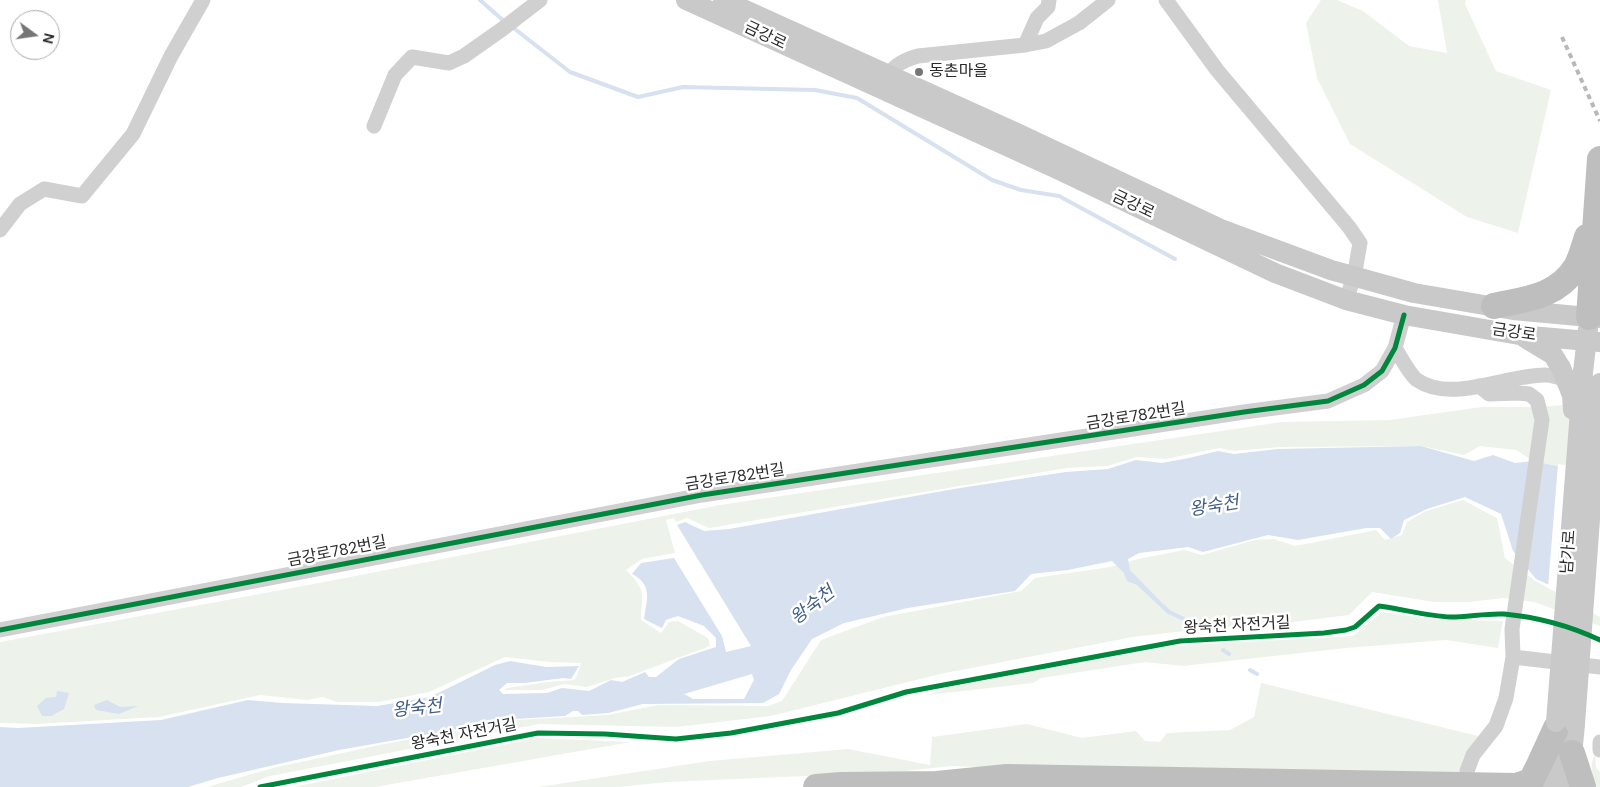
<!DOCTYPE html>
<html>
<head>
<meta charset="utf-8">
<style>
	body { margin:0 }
	#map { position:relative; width:1600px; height:787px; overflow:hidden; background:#fff; font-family:"DM Sans",sans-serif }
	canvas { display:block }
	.north { position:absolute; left:10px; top:10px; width:50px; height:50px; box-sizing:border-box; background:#fff; border:1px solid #aaa; border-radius:50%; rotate:104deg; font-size:14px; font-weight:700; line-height:20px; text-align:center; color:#2b2b2b }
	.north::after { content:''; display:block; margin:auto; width:18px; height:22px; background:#757575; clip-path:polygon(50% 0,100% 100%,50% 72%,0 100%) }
</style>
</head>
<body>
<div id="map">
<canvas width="1600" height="787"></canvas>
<div class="north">N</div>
</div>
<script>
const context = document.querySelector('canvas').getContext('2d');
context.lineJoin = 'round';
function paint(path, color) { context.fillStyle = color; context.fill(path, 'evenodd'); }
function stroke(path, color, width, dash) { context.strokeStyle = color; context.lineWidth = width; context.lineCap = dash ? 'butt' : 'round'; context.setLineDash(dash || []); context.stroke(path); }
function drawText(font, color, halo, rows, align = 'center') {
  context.font = font + ' "DM Sans","Noto Sans KR",sans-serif'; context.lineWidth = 5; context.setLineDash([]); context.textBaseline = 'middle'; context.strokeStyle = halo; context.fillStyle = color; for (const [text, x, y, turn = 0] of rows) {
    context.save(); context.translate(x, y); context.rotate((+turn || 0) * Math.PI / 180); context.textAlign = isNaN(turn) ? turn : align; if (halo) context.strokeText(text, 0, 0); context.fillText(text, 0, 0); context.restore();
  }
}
const green = new Path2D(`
	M 1321,0 L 1337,0 L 1363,11 L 1409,46 L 1447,53 L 1438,0 L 1466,0 L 1465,4 L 1496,71 L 1551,90 L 1518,233 L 1467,217 L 1350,144 L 1317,78 L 1306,23 Z
	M 1600,402 L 1576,470 L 1533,461 L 1516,450 L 1480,446 L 1464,455 L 1421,446 L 1280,447 L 1234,451 L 1219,448 L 1166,459 L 1137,457 L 1107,466 L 1067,468 L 709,528 L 687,518 L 676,522 L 674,518 L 666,520 L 675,553 L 642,559 L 626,570 C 647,591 642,593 641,620 L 661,633 L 669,622 L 678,621 L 708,638 L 710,646 L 630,676 L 615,678 L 587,687 L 564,684 L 542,690 L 504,690 L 507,688 L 548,682 L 574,680 L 577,676 L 581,663 L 549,662 L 505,657 L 429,692 L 379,702 L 337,702 L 323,697 L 307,700 L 260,695 L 159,717 L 36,724 L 0,723 L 0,642 L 319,583 L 720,505 L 1282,422 L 1389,420 L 1482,407 L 1539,407 Z
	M 1463,500 L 1497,518 L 1505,558 L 1534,580 L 1600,617 L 1600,626 L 1534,602 L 1503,598 L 1469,602 L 1434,602 L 1372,592 L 1349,615 L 1277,624 L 1210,628 L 1133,637 L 940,674 L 771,716 L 676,727 L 539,724 L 270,776 L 241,787 L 207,787 L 273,768 L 384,744 L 515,720 L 608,715 L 658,705 L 768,706 L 782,701 L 821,640 L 883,617 L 1021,591 L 1035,578 L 1110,567 L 1138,559 L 1184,550 L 1202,555 L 1255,540 L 1274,539 L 1295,546 L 1376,530 L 1385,540 L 1402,535 L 1407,522 L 1426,511 Z
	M 1382,612 L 1431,619 L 1503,621 L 1498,648 L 1446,640 L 1346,648 L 1183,666 L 1145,662 L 1041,678 L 1033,683 L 928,695 L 949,687 L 1172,646 L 1353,636 Z
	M 1261,683 L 1478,736 L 1463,759 L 1461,779 L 1166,774 L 951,766 L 896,772 L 667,782 L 619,787 L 538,787 L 710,761 L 848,749 L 930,765 L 932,737 L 1027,724 L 1082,738 L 1136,731 L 1145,741 L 1160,742 L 1167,733 L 1230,730 L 1254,717 Z
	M 537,738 L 631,742 L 375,787 L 293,787 Z
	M 1595,751 L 1596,768 L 1600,772 L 1600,787 L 1592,787 L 1591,785 L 1592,763 Z`);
const water = new Path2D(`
	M 1421,446 L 1474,461 L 1493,455 L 1515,463 L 1533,461 L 1576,470 L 1567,484 L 1558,518 L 1600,608 L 1536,579 L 1513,551 L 1501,514 L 1465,497 L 1427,509 L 1404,520 L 1400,533 L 1391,539 L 1380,528 L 1366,528 L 1298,540 L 1268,535 L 1203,552 L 1188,547 L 1139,553 L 1128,559 L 1130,570 L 1165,606 L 1169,615 L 1137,585 L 1127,581 L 1124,573 L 1112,561 L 1068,570 L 1031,574 L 1015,591 L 908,608 L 844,623 L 812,639 L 791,670 L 779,694 L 763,703 L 643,704 L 608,713 L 582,715 L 578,711 L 573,711 L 565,716 L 515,719 L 339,750 L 218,778 L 188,787 L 0,787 L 0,727 L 18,728 L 161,720 L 248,700 L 283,703 L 377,706 L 430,697 L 495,665 L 510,661 L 546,667 L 579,666 L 571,679 L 563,678 L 525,683 L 507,683 L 499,690 L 503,694 L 547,693 L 562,688 L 589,691 L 611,680 L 622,682 L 645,672 L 649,677 L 656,677 L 679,659 L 716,647 L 716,638 L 704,626 L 678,616 L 666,620 L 662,628 L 644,619 C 647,599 653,585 632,574 L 641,563 L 674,558 L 722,636 L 726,652 L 751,646 L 677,525 L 685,522 L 704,531 L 729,529 L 960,488 L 1066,472 L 1108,469 L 1136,460 L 1162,463 L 1189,458 L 1218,451 L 1234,454 L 1278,449 ZM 752,674 L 754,680 L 744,699 L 693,699 L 684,694 Z
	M 57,691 L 69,693 L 64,709 L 51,716 L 42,716 L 37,706 L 46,698 L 56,697 Z
	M 107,700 L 120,707 L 138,706 L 119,714 L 96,710 L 94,705 Z`);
const pier = new Path2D(`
	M 1558,464 L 1575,467 L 1561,518 L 1600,550 L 1600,610 L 1548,587 Z`);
const stream = new Path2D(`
	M 480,0 L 505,22
	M 511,26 L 570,72 L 638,97 L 683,87 L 815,90 L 857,98 L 992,180 L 1021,190 L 1059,196 L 1175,259
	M 1163,606 L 1169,612 L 1188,621
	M 1223,650 L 1229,654
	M 1250,670 L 1257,674`);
const street = new Path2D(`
	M 1166,0 L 1217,70 L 1349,227 L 1360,243 L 1354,277 L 1346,300
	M 1025,45 L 1037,18 L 1048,7 L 1049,0
	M 883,83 C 892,67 900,61 918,56 L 1025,45 L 1046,41 L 1079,23 L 1108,0
	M 374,126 L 395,75 L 412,57 L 449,63 L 464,56 L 501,30 L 540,0
	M 0,230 L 20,204 L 44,189 L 82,196 L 133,134 L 171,56 L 203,0
	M 1395,348 C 1400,356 1410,375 1417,380 C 1452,404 1508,374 1546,375 C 1555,375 1564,380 1572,382
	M 0,630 L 702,495 L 1244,412 L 1328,401 L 1364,385 L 1382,371 L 1395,348 L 1404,315
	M 1513,657 L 1600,667
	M 1600,742 L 1600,750
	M 1467,771 L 1473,755 L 1496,726 L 1506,698 L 1513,657 L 1512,629 L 1542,420 L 1537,400 L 1529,394 L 1518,393 L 1489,394 L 1479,386`);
const secondary = new Path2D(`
	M 686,0 L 1059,170 L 1275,273 L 1346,300 L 1404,315 L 1519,335 L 1600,342
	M 723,0 L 1015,132 L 1223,230 L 1331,270 L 1414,293 L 1513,310 L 1600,318
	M 1525,338 L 1553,355 L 1561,368
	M 1583,372 L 1588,329
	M 1551,787 L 1554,741
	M 1569,787 L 1575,724`);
const highway = new Path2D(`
	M 1494,306 C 1526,299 1557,297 1576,267 C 1581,258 1584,246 1587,237
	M 1589,317 L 1600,159
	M 1572,753 L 1583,787
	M 816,787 L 841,785 L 937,784 L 1007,777 L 1516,786 L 1531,781 L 1540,763 L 1556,728`);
const rail = new Path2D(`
	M 1562,37 L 1600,121`);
const secondaryBridge = new Path2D(`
	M 1561,368 L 1572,395 L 1573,410
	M 1556,722 L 1583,372
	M 1575,724 L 1600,383`);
const cycleway = new Path2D(`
	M 0,630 L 702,495 L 1244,412 L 1328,401 L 1364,385 L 1382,371 L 1395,348 L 1404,315
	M 260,787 L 538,733 L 605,734 L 676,739 L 731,733 L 838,713 L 906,692 L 1180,641 L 1324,633 L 1346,630 L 1355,627 L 1379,606 C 1403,609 1426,616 1451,617 C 1468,617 1487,613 1504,614 C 1537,617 1570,626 1600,640`);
const markers = [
	[919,72,5,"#757575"]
];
const streetNames = [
	["금강로",765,36,25],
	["금강로",1133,205,25],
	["금강로",1514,333,8],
	["금강로782번길",1136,417,-9],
	["금강로782번길",735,478,-9],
	["금강로782번길",337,552,-11],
	["남가로",1569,552,-86],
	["왕숙천 자전거길",1237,626,-3],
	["왕숙천 자전거길",464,735,-11]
];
const poiNames = [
	["동촌마을",929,72]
];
const waterNames = [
	["왕숙천",1214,507,-9],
	["왕숙천",813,606,-38],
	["왕숙천",417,709,-6]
];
paint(green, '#edf3ea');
paint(water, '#d7e1ef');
paint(pier, '#fff');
stroke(stream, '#d7e1ef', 4);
stroke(street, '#d0d0d0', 15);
stroke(secondary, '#c9c9c9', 20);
stroke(highway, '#bebebe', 26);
stroke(rail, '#b8b8b8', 4, [5, 4]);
stroke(secondaryBridge, '#c9c9c9', 20);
stroke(cycleway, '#00873e', 5);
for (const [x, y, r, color] of markers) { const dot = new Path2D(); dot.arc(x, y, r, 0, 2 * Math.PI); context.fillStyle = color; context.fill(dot); stroke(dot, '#fff', 2); }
drawText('16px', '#2b2b2b', '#fff', streetNames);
drawText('16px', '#2b2b2b', '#fff', poiNames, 'left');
drawText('italic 18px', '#405e87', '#fff', waterNames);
</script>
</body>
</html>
